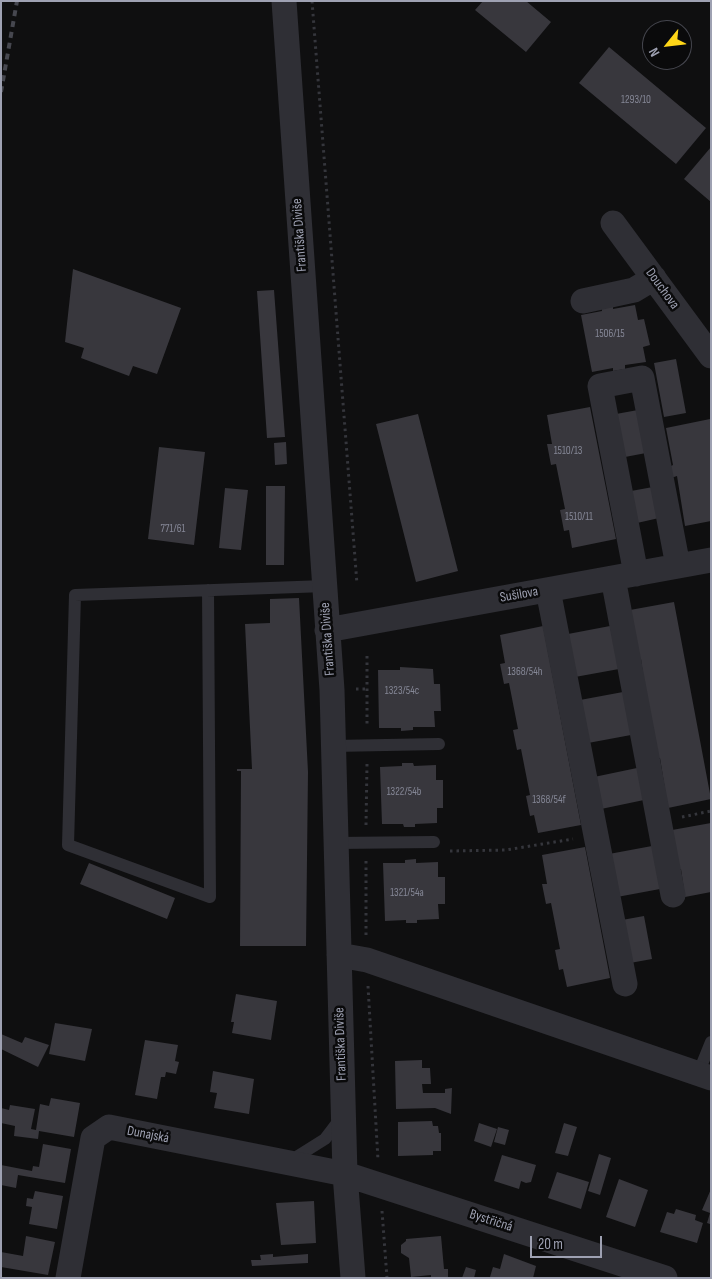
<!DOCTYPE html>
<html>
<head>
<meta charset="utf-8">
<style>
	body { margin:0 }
	#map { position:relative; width:712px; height:1279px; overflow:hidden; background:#0f0f10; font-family:"Sofia Sans Condensed",sans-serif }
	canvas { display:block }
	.frame { position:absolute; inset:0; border:2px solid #9ea1b2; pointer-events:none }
	.north { position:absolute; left:642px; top:20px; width:50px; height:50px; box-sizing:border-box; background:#0a0a0b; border:1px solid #45464e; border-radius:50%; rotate:241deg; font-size:14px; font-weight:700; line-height:20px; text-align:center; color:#9ea1b2 }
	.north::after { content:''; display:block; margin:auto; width:18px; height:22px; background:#ffd618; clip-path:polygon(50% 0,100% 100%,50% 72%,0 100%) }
	.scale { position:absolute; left:530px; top:1236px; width:72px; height:22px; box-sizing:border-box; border:2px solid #9ea1b2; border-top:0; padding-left:6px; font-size:15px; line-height:18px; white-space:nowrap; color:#9ea1b2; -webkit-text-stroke:4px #0a0a0b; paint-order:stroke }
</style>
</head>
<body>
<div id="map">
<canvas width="712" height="1279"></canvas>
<div class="frame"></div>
<div class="north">N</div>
<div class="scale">20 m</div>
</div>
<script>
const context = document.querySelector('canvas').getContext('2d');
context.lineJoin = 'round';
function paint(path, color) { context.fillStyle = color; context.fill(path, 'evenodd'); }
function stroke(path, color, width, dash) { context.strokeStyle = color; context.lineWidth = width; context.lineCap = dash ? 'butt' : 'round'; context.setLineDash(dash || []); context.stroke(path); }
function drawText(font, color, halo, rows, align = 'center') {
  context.font = font + ' "Sofia Sans Condensed",sans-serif'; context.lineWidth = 5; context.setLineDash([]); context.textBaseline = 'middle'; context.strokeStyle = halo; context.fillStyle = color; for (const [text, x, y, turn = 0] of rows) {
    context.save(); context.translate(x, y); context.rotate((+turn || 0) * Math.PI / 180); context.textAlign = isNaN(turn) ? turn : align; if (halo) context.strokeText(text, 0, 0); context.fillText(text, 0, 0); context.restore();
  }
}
const building = new Path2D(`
	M 483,1 L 526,1 L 551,22 L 526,52 L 475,10 Z
	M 609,47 L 706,128 L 676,164 L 579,83 Z
	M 711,147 L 711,202 L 684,179 Z
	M 73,269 L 181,308 L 157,374 L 133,366 L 129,376 L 81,358 L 84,348 L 65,342 Z
	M 274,290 L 285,437 L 267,438 L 257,291 Z
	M 635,305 L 638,320 L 644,319 L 650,345 L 643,347 L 646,362 L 625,365 L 625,369 L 613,371 L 613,368 L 592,372 L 581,315 L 602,311 L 602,308 L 613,306 L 613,309 Z
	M 676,359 L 686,413 L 664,417 L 654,363 Z
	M 590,407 L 616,539 L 572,548 L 569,530 L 564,531 L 560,510 L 565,509 L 556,464 L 551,465 L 547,444 L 552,444 L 547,415 Z
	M 638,410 L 646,453 L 625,457 L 616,414 Z
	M 418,414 L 458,571 L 416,582 L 376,424 Z
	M 710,419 L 711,521 L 685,526 L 677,476 L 671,478 L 669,467 L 673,465 L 666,428 Z
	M 286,442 L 287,464 L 275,465 L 274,443 Z
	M 159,447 L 205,452 L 194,545 L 148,539 Z
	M 266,486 L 285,486 L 284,565 L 266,565 Z
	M 653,487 L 659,518 L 637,523 L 631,491 Z
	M 225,488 L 248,490 L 241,550 L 219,548 Z
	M 299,598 L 308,772 L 306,946 L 240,946 L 241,771 L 237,771 L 237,769 L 252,769 L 245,624 L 270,623 L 270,599 Z
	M 674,602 L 711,799 L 668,808 L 660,758 L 654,759 L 641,659 L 635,661 L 630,610 Z
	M 543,626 L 581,825 L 538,833 L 534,815 L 530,816 L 526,796 L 530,795 L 521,749 L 517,750 L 513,730 L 518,729 L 509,683 L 504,684 L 500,664 L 505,663 L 500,635 Z
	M 610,626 L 619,669 L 575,677 L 568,634 Z
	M 400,667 L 433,669 L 434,684 L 440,684 L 441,711 L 434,711 L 435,727 L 413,727 L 413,730 L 401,731 L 401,728 L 379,728 L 378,670 L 400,670 Z
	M 623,692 L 631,735 L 588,743 L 580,700 Z
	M 402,763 L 413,763 L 414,766 L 436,765 L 436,780 L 443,780 L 443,808 L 437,808 L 437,823 L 415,824 L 415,827 L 404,827 L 403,824 L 382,824 L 380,767 L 402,766 Z
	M 637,768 L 644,800 L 601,809 L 594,777 Z
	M 711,823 L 711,892 L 685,897 L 681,869 L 674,870 L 672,830 Z
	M 652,846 L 660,889 L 617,897 L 609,854 Z
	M 585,847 L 610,978 L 567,987 L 563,969 L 559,970 L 555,950 L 560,949 L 551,903 L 546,904 L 542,884 L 547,884 L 542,855 Z
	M 416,859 L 416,863 L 438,862 L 438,877 L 445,877 L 445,904 L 438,904 L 439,919 L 417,920 L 417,923 L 406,923 L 406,920 L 385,921 L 383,863 L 405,863 L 405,860 Z
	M 89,863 L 175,898 L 167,919 L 80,884 Z
	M 644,916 L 652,959 L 630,963 L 622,920 Z
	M 236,994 L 277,1001 L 271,1040 L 232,1033 L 234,1022 L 231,1022 Z
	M 55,1023 L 92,1029 L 85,1061 L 49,1054 Z
	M 1,1034 L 22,1043 L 25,1037 L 49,1045 L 38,1067 L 1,1049 Z
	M 145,1040 L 178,1045 L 175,1061 L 179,1062 L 176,1074 L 166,1072 L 165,1077 L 161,1077 L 157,1099 L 135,1095 Z
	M 422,1060 L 422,1068 L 430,1068 L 431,1084 L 422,1084 L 423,1093 L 445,1093 L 445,1089 L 452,1088 L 451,1114 L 435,1108 L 396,1109 L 395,1061 Z
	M 213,1071 L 254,1079 L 249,1114 L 214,1108 L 217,1093 L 210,1092 Z
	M 51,1098 L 80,1103 L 74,1137 L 39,1131 L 38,1139 L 14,1136 L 15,1126 L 1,1123 L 1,1108 L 9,1110 L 10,1105 L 35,1109 L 31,1129 L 36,1130 L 40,1104 L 49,1106 Z
	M 432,1121 L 433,1126 L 438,1126 L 439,1133 L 441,1133 L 441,1151 L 433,1151 L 433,1155 L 398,1156 L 398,1122 Z
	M 479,1123 L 497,1129 L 491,1147 L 474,1141 Z
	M 564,1123 L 577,1127 L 568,1156 L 555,1153 Z
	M 498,1127 L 509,1130 L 505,1145 L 494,1142 Z
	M 43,1144 L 71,1149 L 65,1183 L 18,1175 L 16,1188 L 1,1185 L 1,1165 L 32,1171 L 33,1166 L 39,1167 Z
	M 599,1154 L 611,1158 L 600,1195 L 588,1191 Z
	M 502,1155 L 536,1165 L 531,1182 L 526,1183 L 521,1181 L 519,1189 L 494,1181 Z
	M 557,1172 L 589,1182 L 581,1209 L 548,1198 Z
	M 619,1179 L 648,1190 L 635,1227 L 606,1217 Z
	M 711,1189 L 711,1222 L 710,1224 L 707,1223 L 710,1213 L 702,1210 Z
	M 35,1191 L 63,1196 L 57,1229 L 29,1224 L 32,1207 L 26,1206 L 27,1198 L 33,1199 Z
	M 314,1201 L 316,1243 L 281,1245 L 276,1203 Z
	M 676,1209 L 696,1215 L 695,1220 L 703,1223 L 697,1243 L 660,1232 L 667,1212 L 674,1214 Z
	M 26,1236 L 55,1242 L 48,1275 L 1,1267 L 1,1252 L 23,1256 Z
	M 441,1236 L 444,1269 L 448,1269 L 448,1278 L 431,1278 L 431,1275 L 411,1277 L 409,1258 L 401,1253 L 401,1245 L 406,1241 L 406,1239 Z
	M 273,1254 L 273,1257 L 308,1254 L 308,1263 L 252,1266 L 251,1260 L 261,1260 L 260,1255 Z
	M 504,1254 L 536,1266 L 533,1278 L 490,1277 L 493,1267 L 500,1269 Z
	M 466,1267 L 476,1270 L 474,1278 L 462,1278 Z`);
const path = new Path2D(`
	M 312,1 L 357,584
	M 367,656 L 367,727
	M 356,689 L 367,689
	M 682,817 L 711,811
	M 366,825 L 367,764
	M 450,851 L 506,850 L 573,839
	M 366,935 L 366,861
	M 368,986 L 378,1160
	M 382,1211 L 387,1278`);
const service = new Path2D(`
	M 208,590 L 210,897 L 68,845 L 75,595 L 325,586
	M 333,746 L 439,744
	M 336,843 L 434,842
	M 698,1074 L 711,1042
	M 290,1161 L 325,1139 L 341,1118`);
const minor = new Path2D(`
	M 284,1 L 332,690 L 345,1174 L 353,1278
	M 613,223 L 711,356
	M 583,301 L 634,290 L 654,278
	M 636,574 L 600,386 L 642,378 L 678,566
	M 613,578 L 673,895
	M 548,590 L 625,984
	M 327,630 L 711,560
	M 339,955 L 367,960 L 711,1078
	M 68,1278 L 93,1138 L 109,1127 L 345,1174 L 665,1278`);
const rail = new Path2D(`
	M 1,92 L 17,1`);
const numberNames = [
	["1293/10",636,100],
	["1506/15",610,334],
	["1510/13",568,451],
	["1510/11",579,517],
	["771/61",173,529],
	["1368/54h",525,672],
	["1323/54c",402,691],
	["1322/54b",404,792],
	["1368/54f",549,800],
	["1321/54a",407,893]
];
const streetNames = [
	["Františka Diviše",300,235,-94],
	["Douchova",662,289,54],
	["Sušilova",519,595,-10],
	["Františka Diviše",328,639,-94],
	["Františka Diviše",341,1044,-92],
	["Dunajská",148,1135,11],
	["Bystřičná",491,1221,18]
];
paint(building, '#38373d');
stroke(path, '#35363c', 3, [2.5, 4]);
stroke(service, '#2f2f35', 12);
stroke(minor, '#2f2f35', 25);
stroke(rail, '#46474f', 4, [6, 5]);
drawText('11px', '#848695', null, numberNames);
drawText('14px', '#9ea1b2', '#0a0a0b', streetNames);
</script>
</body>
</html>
